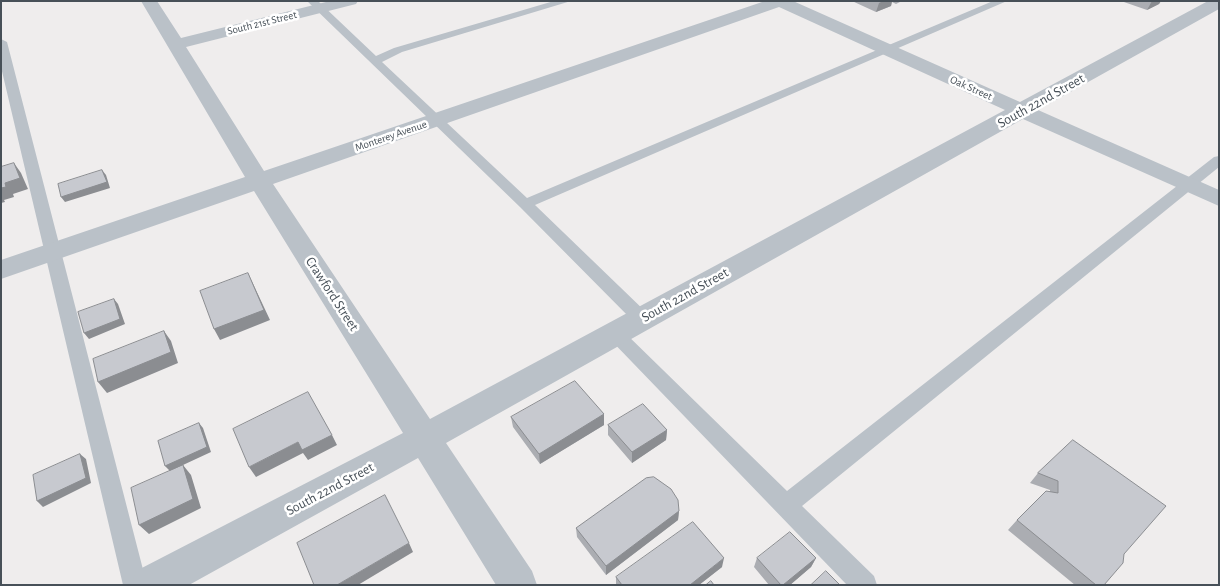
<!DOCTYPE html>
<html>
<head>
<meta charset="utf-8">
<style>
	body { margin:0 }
	#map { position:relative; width:1220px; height:586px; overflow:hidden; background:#efeded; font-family:"Alegreya Sans",sans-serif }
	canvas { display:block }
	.frame { position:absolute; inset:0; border:2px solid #475058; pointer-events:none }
</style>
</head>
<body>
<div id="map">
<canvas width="1220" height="586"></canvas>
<div class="frame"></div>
</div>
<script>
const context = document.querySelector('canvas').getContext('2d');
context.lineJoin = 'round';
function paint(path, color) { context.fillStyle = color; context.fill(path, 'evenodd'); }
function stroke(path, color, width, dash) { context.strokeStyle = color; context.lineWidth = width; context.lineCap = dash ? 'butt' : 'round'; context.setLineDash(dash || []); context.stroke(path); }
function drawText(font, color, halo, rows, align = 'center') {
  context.font = font + ' "Alegreya Sans",sans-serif'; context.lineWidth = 5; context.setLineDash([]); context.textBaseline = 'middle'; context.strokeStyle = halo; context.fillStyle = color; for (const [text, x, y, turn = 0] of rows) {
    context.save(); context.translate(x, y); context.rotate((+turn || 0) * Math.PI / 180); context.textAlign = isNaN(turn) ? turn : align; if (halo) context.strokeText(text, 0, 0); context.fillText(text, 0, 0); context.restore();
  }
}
const service = new Path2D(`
	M 307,1 L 318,1 L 376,56 L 394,48 L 554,1 L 571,1 L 402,52 L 382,62 L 527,198 L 993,1 L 1007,1 L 535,205 L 648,314 L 651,319 L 648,324 L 642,326 L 636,324 L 520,207 Z
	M 1,39 L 7,42 L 147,585 L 123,585 L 1,67 Z
	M 1219,156 L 1219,167 L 802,506 L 874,576 L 877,585 L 847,585 L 605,334 L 607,329 L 614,327 L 621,329 L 787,491 L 1214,157 Z`);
const minor = new Path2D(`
	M 141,1 L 157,1 L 181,38 L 330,1 L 358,1 L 356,4 L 186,47 L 264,171 L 765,1 L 793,1 L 1020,102 L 1208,1 L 1219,1 L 1219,9 L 1038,110 L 1219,190 L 1219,206 L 1023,119 L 446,443 L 532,571 L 537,585 L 496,585 L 418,458 L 189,585 L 131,585 L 136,571 L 403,433 L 254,191 L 1,279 L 1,260 L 245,177 ZM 779,7 L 1005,110 L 430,419 L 273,184 Z`);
const wall = new Path2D(`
	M 852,1 L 902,1 L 896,4 L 892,2 L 891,6 L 876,12 Z
	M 1121,1 L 1161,1 L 1159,4 L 1147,10 Z
	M 604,414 L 604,425 L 540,464 L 513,427 L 511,417 Z
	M 608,425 L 667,430 L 666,440 L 632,463 L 608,435 Z
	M 1073,440 L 1124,554 L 1104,585 L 1075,585 L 1008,530 L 1017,520 L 1050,491 L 1050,490 L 1030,483 L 1038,473 Z
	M 679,511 L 678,520 L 606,575 L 577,537 L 576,528 Z
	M 757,558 L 816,558 L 811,567 L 790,585 L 769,585 L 754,567 Z
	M 722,567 L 699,585 L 616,585 L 616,577 Z`);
const shadedWall = new Path2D(`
	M 883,1 L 892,1 L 891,6 L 876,12 L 879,3 Z
	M 1152,1 L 1161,1 L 1159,4 L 1147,10 Z
	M 14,163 L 21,173 L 28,189 L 13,194 L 14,197 L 4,200 L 5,202 L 1,203 L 1,188 L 5,183 Z
	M 102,170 L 106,175 L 110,188 L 65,202 L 61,197 Z
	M 248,273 L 270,320 L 220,340 L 214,329 Z
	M 114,299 L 118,304 L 125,324 L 89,339 L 84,333 Z
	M 164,331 L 171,341 L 178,363 L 107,393 L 98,382 Z
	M 604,414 L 604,425 L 540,464 L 539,454 Z
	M 199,423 L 203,428 L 211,452 L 183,465 L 191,475 L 201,508 L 149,534 L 139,525 L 170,471 L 165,466 Z
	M 667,430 L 666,440 L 632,463 L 632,452 Z
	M 332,435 L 337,445 L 308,460 L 303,453 L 256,477 L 249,467 L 298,442 Z
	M 80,454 L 86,459 L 91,483 L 43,507 L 37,501 Z
	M 679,511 L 678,520 L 606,575 L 606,566 Z
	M 409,543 L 413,552 L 358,585 L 337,585 Z
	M 724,558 L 722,567 L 699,585 L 690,585 Z
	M 816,558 L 811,567 L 790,585 L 783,585 Z`);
const building = new Path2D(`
	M 14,163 L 20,178 L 5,183 L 6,187 L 1,188 L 1,167 Z
	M 102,170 L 107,182 L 61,197 L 58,184 Z
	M 248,273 L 264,310 L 214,329 L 200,291 Z
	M 114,299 L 120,319 L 84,333 L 78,312 Z
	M 164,331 L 171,352 L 98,382 L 93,359 Z
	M 575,381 L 604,414 L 539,454 L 511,417 Z
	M 308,392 L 332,435 L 302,450 L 298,442 L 249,467 L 233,429 Z
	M 643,404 L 667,430 L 632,452 L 608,425 Z
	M 199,423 L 207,447 L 165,466 L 158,441 Z
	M 1073,440 L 1166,506 L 1124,554 L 1123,563 L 1104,585 L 1096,585 L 1017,520 L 1046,491 L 1058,493 L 1058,481 L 1038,473 Z
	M 80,454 L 86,478 L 37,501 L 33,475 Z
	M 183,465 L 193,499 L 139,525 L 131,488 Z
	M 654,477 L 671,489 L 678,500 L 679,511 L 606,566 L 576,528 L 646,478 Z
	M 385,495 L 409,543 L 337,585 L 314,585 L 297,543 Z
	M 693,522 L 724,558 L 690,585 L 622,585 L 616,577 Z
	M 790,532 L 816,558 L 783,585 L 781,585 L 757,558 Z
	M 826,571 L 840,585 L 811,585 Z
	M 711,581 L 714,585 L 706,585 Z`);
const farStreetnames = [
	["South 21st Street",262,23,-14],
	["Oak Street",971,88,24],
	["Monterey Avenue",391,136,-19]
];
const streetNames = [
	["South 22nd Street",1041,101,-29],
	["Crawford Street",332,294,57],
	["South 22nd Street",685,295,-29],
	["South 22nd Street",330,489,-28]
];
paint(service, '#bac1c8');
paint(minor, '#bac1c8');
paint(wall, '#abadb2');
paint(shadedWall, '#8b8d91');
paint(building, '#c7c9cf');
stroke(building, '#8b8d91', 1);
drawText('11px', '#475058', '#fff', farStreetnames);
drawText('14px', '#475058', '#fff', streetNames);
</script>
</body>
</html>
